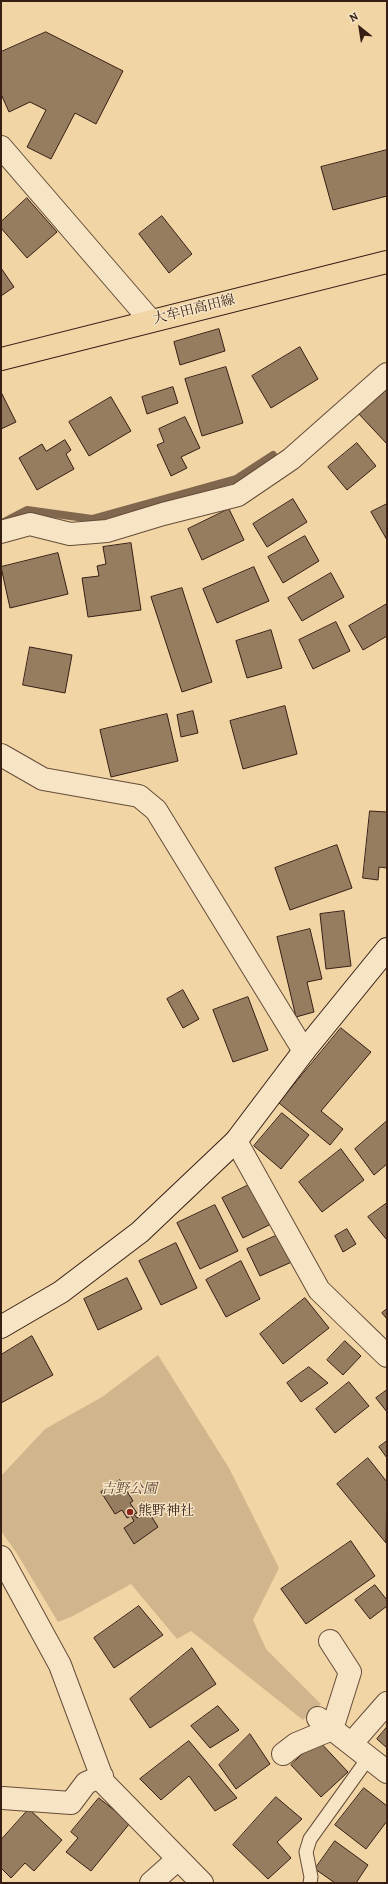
<!DOCTYPE html>
<html>
<head>
<meta charset="utf-8">
<style>
	body { margin:0 }
	#map { position:relative; width:388px; height:1884px; overflow:hidden; background:#f1d5a5; font-family:Alegreya,serif }
	canvas { display:block }
	.frame { position:absolute; inset:0; border:2px solid #361e15; pointer-events:none }
	.north { position:absolute; left:340px; top:8px; width:40px; height:40px; -webkit-text-stroke:3px #f6e4c4; paint-order:stroke; rotate:330deg; font-size:11px; font-weight:700; line-height:16px; text-align:center; color:#361e15 }
	.north::after { content:''; display:block; margin:auto; width:14px; height:18px; background:#361e15; clip-path:polygon(50% 0,100% 100%,50% 72%,0 100%) }
</style>
</head>
<body>
<div id="map">
<canvas width="388" height="1884"></canvas>
<div class="frame"></div>
<div class="north">N</div>
</div>
<script>
const context = document.querySelector('canvas').getContext('2d');
context.lineJoin = 'round';
function paint(path, color) { context.fillStyle = color; context.fill(path, 'evenodd'); }
function stroke(path, color, width, dash) { context.strokeStyle = color; context.lineWidth = width; context.lineCap = dash ? 'butt' : 'round'; context.setLineDash(dash || []); context.stroke(path); }
function drawText(font, color, halo, rows, align = 'center') {
  context.font = font + ' Alegreya,"Noto Serif JP",serif'; context.lineWidth = 3; context.setLineDash([]); context.textBaseline = 'middle'; context.strokeStyle = halo; context.fillStyle = color; for (const [text, x, y, turn = 0] of rows) {
    context.save(); context.translate(x, y); context.rotate((+turn || 0) * Math.PI / 180); context.textAlign = isNaN(turn) ? turn : align; if (halo) context.strokeText(text, 0, 0); context.fillText(text, 0, 0); context.restore();
  }
}
const green = new Path2D(`
	M 158,1355 L 229,1468 L 279,1568 L 253,1620 L 266,1649 L 321,1704 L 303,1720 L 191,1631 L 177,1639 L 131,1584 L 73,1616 L 58,1622 L 16,1552 L 1,1531 L 1,1476 L 45,1429 L 102,1397 Z`);
const stream = new Path2D(`
	M 4,522 L 27,510 L 92,519 L 236,479 L 273,455`);
const building = new Path2D(`
	M 46,32 L 123,71 L 96,124 L 75,113 L 51,159 L 27,147 L 46,110 L 30,102 L 9,112 L 1,94 L 1,52 Z
	M 387,150 L 387,196 L 333,210 L 321,167 Z
	M 27,198 L 57,232 L 27,258 L 1,228 L 1,222 Z
	M 162,216 L 192,254 L 169,273 L 139,234 Z
	M 1,268 L 14,287 L 1,296 Z
	M 219,329 L 225,351 L 180,365 L 174,342 Z
	M 300,347 L 318,379 L 271,408 L 252,376 Z
	M 226,367 L 243,423 L 202,436 L 185,379 Z
	M 387,385 L 387,444 L 358,413 Z
	M 173,387 L 178,403 L 147,414 L 142,397 Z
	M 1,392 L 16,422 L 1,429 Z
	M 111,397 L 131,431 L 89,456 L 69,422 Z
	M 185,417 L 200,448 L 181,457 L 187,468 L 171,476 L 157,445 L 164,442 L 159,429 Z
	M 65,440 L 71,450 L 66,454 L 74,469 L 37,490 L 19,458 L 42,444 L 46,451 Z
	M 357,443 L 376,466 L 347,490 L 328,467 Z
	M 293,499 L 307,522 L 267,547 L 253,524 Z
	M 387,504 L 387,540 L 371,512 Z
	M 229,509 L 244,540 L 202,560 L 188,529 Z
	M 305,536 L 319,561 L 283,583 L 268,557 Z
	M 131,543 L 141,610 L 88,617 L 82,578 L 99,576 L 97,566 L 106,564 L 103,547 Z
	M 58,553 L 68,594 L 10,608 L 1,567 Z
	M 254,567 L 269,601 L 217,623 L 203,589 Z
	M 331,573 L 344,597 L 302,621 L 288,598 Z
	M 182,588 L 212,682 L 182,692 L 151,597 Z
	M 387,604 L 387,636 L 363,650 L 349,626 Z
	M 336,622 L 350,651 L 313,669 L 299,640 Z
	M 271,630 L 282,668 L 247,678 L 236,641 Z
	M 30,647 L 72,655 L 65,693 L 23,685 Z
	M 285,706 L 297,754 L 243,769 L 230,721 Z
	M 193,711 L 198,733 L 181,737 L 177,715 Z
	M 167,714 L 178,761 L 111,777 L 100,730 Z
	M 370,811 L 387,812 L 387,868 L 379,867 L 378,880 L 363,878 Z
	M 337,845 L 352,888 L 290,910 L 275,868 Z
	M 344,911 L 351,966 L 326,969 L 320,914 Z
	M 310,929 L 322,979 L 307,982 L 314,1012 L 296,1017 L 277,937 Z
	M 183,990 L 199,1019 L 183,1028 L 167,999 Z
	M 248,997 L 268,1050 L 233,1062 L 213,1010 Z
	M 341,1028 L 371,1052 L 321,1111 L 343,1129 L 330,1145 L 279,1103 Z
	M 282,1113 L 309,1135 L 281,1169 L 254,1146 Z
	M 387,1121 L 387,1164 L 374,1175 L 355,1149 Z
	M 341,1149 L 364,1180 L 322,1212 L 299,1182 Z
	M 253,1183 L 273,1223 L 243,1238 L 222,1198 Z
	M 387,1203 L 387,1240 L 368,1217 Z
	M 215,1205 L 238,1251 L 200,1269 L 177,1223 Z
	M 347,1229 L 356,1244 L 343,1252 L 335,1236 Z
	M 282,1233 L 294,1261 L 260,1276 L 247,1249 Z
	M 176,1243 L 197,1288 L 161,1305 L 139,1261 Z
	M 241,1261 L 260,1299 L 226,1317 L 206,1280 Z
	M 127,1278 L 142,1309 L 98,1330 L 84,1299 Z
	M 305,1298 L 329,1328 L 283,1364 L 260,1334 Z
	M 387,1309 L 387,1319 L 382,1313 Z
	M 32,1336 L 53,1375 L 1,1403 L 1,1355 Z
	M 345,1341 L 361,1356 L 343,1375 L 327,1360 Z
	M 309,1367 L 328,1383 L 301,1402 L 287,1383 Z
	M 349,1382 L 369,1406 L 335,1433 L 316,1409 Z
	M 387,1390 L 387,1412 L 376,1398 Z
	M 387,1441 L 387,1458 L 379,1447 Z
	M 368,1458 L 387,1482 L 386,1543 L 337,1484 Z
	M 120,1480 L 133,1501 L 130,1503 L 137,1513 L 134,1514 L 137,1518 L 148,1511 L 158,1527 L 134,1544 L 124,1528 L 134,1521 L 131,1516 L 127,1518 L 122,1510 L 115,1514 L 101,1492 Z
	M 351,1541 L 375,1576 L 306,1624 L 281,1589 Z
	M 375,1585 L 387,1600 L 387,1606 L 370,1619 L 355,1600 Z
	M 139,1606 L 163,1635 L 114,1668 L 94,1638 Z
	M 192,1648 L 216,1684 L 150,1728 L 130,1699 Z
	M 218,1706 L 239,1730 L 210,1748 L 191,1726 Z
	M 387,1727 L 387,1748 L 377,1739 Z
	M 250,1734 L 270,1764 L 236,1789 L 219,1765 Z
	M 318,1740 L 348,1772 L 321,1797 L 291,1765 Z
	M 189,1741 L 237,1798 L 215,1811 L 189,1776 L 161,1800 L 140,1779 Z
	M 364,1788 L 387,1806 L 387,1821 L 366,1849 L 335,1825 Z
	M 276,1797 L 302,1819 L 277,1842 L 291,1858 L 268,1879 L 233,1845 Z
	M 99,1798 L 130,1823 L 91,1871 L 66,1852 L 78,1838 L 71,1832 Z
	M 29,1809 L 62,1840 L 34,1871 L 25,1863 L 11,1878 L 1,1868 L 1,1840 Z
	M 335,1841 L 368,1865 L 356,1883 L 335,1883 L 315,1869 Z`);
const lane = new Path2D(`
	M 310,1883 L 311,1877 L 306,1852 L 310,1839 L 369,1757`);
const street = new Path2D(`
	M 1,147 L 151,321
	M 1,532 L 30,524 L 70,534 L 107,531 L 163,514 L 238,495 L 291,459 L 387,374
	M 1,755 L 43,779 L 139,796 L 156,810 L 304,1051
	M 236,1141 L 319,1290 L 387,1356
	M 1,1557 L 60,1665 L 104,1783 L 202,1883
	M 318,1718 L 387,1772
	M 351,1744 L 387,1703
	M 283,1754 L 296,1744 L 332,1729 L 350,1672 L 330,1641
	M 3,1798 L 71,1803 L 86,1783 L 102,1776
	M 151,1883 L 178,1859`);
const secondary = new Path2D(`
	M 1,1327 L 61,1292 L 140,1232 L 236,1141 L 304,1051 L 387,949`);
const primary = new Path2D(`
	M 1,359 L 387,262`);
const markers = [
	[130,1512,4,"#8f2418"]
];
const streetNames = [
	["大牟田高田線",194,310,-14]
];
const parkNames = [
	["吉野公園",129,1490]
];
const poiNames = [
	["熊野神社",138,1512]
];
paint(green, '#d1b68d');
stroke(stream, '#80674e', 8);
paint(building, '#977d60');
stroke(building, '#361e15', 1);
stroke(lane, '#654c39', 15);
stroke(street, '#654c39', 24);
stroke(secondary, '#361e15', 24);
stroke(primary, '#361e15', 24);
stroke(lane, '#f6e4c4', 13);
stroke(street, '#f6e4c4', 22);
stroke(secondary, '#f6e4c4', 22);
stroke(primary, '#f1d5a5', 22);
for (const [x, y, r, color] of markers) { const dot = new Path2D(); dot.arc(x, y, r, 0, 2 * Math.PI); context.fillStyle = color; context.fill(dot); stroke(dot, '#f6e4c4', 1.5); }
drawText('14px', '#361e15', '#f6e4c4', streetNames);
drawText('italic 14px', '#5d4433', '#f6e4c4', parkNames);
drawText('14px', '#361e15', '#f6e4c4', poiNames, 'left');
</script>
</body>
</html>
